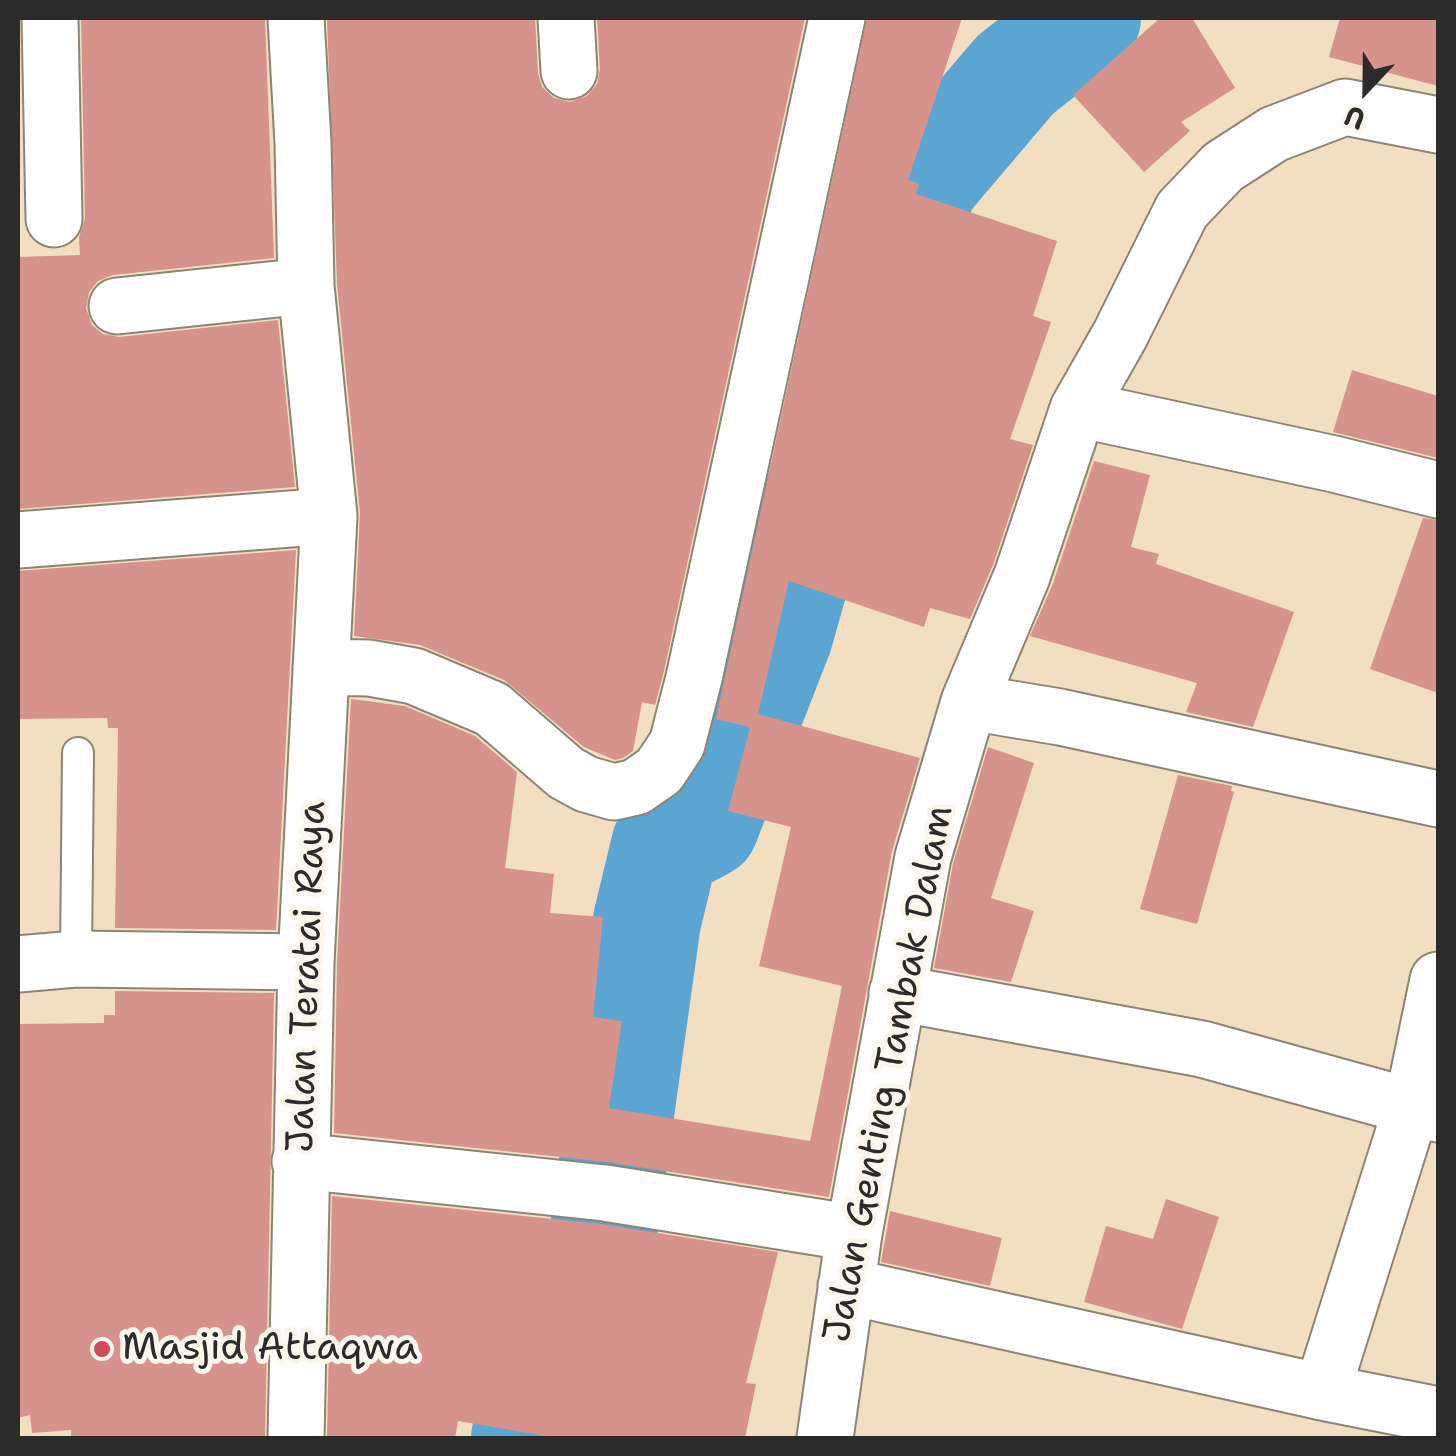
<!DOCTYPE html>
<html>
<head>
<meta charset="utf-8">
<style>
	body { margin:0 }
	#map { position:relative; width:1456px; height:1456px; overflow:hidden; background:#f2dec1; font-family:"Shantell Sans",sans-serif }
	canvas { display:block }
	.frame { position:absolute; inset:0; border:20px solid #2b2b2b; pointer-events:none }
	.north { position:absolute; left:1316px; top:40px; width:100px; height:100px; -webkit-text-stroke:8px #fbf7ec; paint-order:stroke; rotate:202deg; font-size:28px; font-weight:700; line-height:40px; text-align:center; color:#2b2b2b }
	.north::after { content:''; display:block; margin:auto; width:35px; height:45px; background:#2b2b2b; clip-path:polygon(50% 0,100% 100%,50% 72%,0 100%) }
</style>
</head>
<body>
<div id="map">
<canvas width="1456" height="1456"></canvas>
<div class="frame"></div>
<div class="north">U</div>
</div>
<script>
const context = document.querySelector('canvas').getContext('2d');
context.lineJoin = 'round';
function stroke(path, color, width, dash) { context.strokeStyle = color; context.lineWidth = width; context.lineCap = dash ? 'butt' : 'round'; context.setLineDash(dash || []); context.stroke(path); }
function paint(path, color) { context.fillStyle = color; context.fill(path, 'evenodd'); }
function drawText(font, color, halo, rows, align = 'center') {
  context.font = font + ' "Shantell Sans",sans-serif'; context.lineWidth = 10; context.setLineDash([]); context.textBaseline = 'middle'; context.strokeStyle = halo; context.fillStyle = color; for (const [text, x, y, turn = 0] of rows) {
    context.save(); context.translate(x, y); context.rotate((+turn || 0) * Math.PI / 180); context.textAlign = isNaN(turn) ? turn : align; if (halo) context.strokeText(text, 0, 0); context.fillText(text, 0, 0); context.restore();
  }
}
const river = new Path2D(`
	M 525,1438 L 559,1374 L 597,1277 L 647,921 L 665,846 L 705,825 L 779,635 L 853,374 L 925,181 L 1015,75 L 1087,18`);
const building = new Path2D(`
	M 81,18 L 265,18 L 274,258 L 113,275 L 98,281 L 89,292 L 86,308 L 92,325 L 103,334 L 119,337 L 278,320 L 295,487 L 18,509 L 18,257 L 80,255 L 79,237 L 85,218 Z
	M 327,18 L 535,18 L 538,73 L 542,87 L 554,98 L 570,102 L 587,96 L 597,84 L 600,69 L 597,18 L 805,18 L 664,671 L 655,705 L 642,702 L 633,751 L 623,758 L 615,760 L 584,747 L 504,680 L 420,645 L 354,636 L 360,513 L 337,284 Z
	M 867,18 L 962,18 L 908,180 L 919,184 L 916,194 L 1057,241 L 1033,316 L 1051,322 L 1010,439 L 1033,445 L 993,565 L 970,619 L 930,608 L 924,627 L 789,581 L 758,714 L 920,758 L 892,851 L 829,1197 L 608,1162 L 334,1133 L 337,963 L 351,699 L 405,706 L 475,736 L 517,772 L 505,868 L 554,874 L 550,913 L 603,917 L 593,1017 L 622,1021 L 609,1108 L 810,1141 L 842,986 L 759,966 L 791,827 L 728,811 L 750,727 L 716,719 Z
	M 1160,18 L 1192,18 L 1235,88 L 1181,122 L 1190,131 L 1144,172 L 1073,95 Z
	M 1340,18 L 1438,18 L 1438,86 L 1329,57 Z
	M 1352,370 L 1438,396 L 1438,458 L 1333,432 Z
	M 1094,461 L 1150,475 L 1131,547 L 1159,554 L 1156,564 L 1294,612 L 1253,727 L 1186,712 L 1197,683 L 1030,636 L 1052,586 Z
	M 1423,518 L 1438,520 L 1438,693 L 1370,669 Z
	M 296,550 L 276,930 L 115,928 L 118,728 L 108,728 L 107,718 L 20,719 L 18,571 Z
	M 988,747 L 1034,763 L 991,898 L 1034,911 L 1011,982 L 934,968 L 953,864 Z
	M 1178,775 L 1232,786 L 1231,791 L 1234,792 L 1197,924 L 1140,909 Z
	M 115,991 L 274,993 L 265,1438 L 71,1438 L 71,1430 L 32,1433 L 30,1415 L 18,1418 L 18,1024 L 104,1023 L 104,1015 L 115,1015 Z
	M 332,1196 L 601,1224 L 778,1252 L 746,1383 L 756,1384 L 745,1438 L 557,1438 L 458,1421 L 455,1438 L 327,1438 Z
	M 1166,1199 L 1219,1217 L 1182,1329 L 1084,1302 L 1106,1226 L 1153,1239 Z
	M 890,1211 L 1002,1238 L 990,1286 L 881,1262 Z`);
const lane = new Path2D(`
	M 76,959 L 78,753`);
const street = new Path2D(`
	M 50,18 L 54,219
	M 566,18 L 569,71
	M 117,306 L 306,286
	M 1078,409 L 1334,464 L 1438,490
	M 18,540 L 329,516
	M 321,667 L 369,668 L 414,676 L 492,709 L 566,773 L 586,784 L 614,792 L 636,787 L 659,771 L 677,744 L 694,678 L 837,18
	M 969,702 L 1060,717 L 1438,799
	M 18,964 L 76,959 L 306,962
	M 897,993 L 1202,1049 L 1438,1114
	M 300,1161 L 605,1193 L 854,1233
	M 846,1286 L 1322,1392 L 1438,1415
	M 1322,1392 L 1412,1106 L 1438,980
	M 296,1438 L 306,962 L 329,516 L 306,286 L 303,143 L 296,18
	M 825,1438 L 854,1233 L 923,857 L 969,702 L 1022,576 L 1078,409 L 1120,335 L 1182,210 L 1223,167 L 1274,134 L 1345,107 L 1438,125`);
const markers = [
	[102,1349,10,"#d1495b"]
];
const streetNames = [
	["Jalan Teratai Raya",308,977,-88],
	["Jalan Genting Tambak Dalam",890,1074,-79]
];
const poiNames = [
	["Masjid Attaqwa",122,1349]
];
stroke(river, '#5ba5d3', 108);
paint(building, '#d5938c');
stroke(lane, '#8e8476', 34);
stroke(street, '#8e8476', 59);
stroke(lane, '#fff', 30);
stroke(street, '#fff', 55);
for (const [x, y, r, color] of markers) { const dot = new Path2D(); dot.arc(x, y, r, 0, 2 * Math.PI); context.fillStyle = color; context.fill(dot); stroke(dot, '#fbf7ec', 4); }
drawText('38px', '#2b2b2b', '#fbf7ec', streetNames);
drawText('38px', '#2b2b2b', '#fbf7ec', poiNames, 'left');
</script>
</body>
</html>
